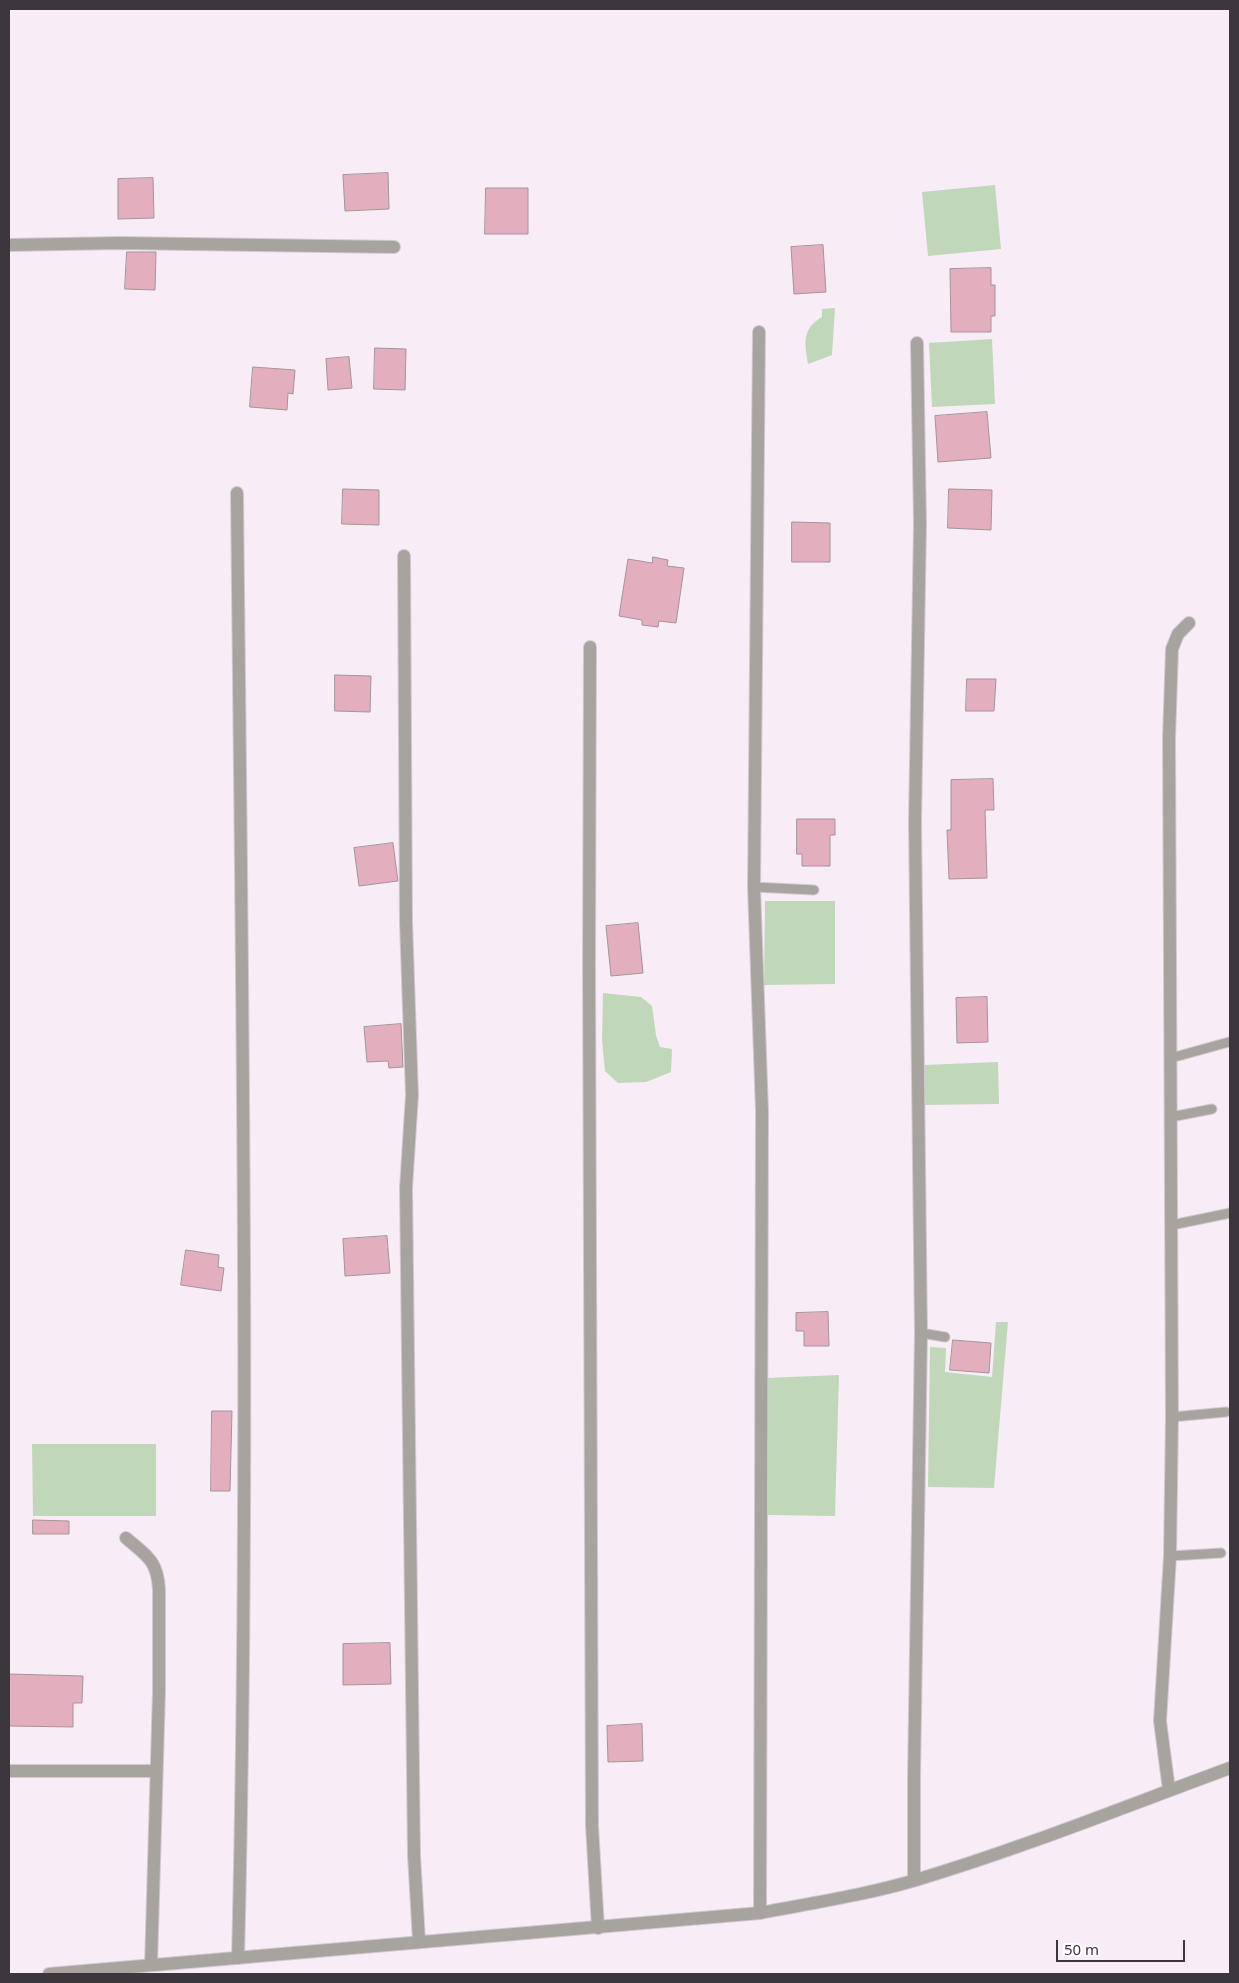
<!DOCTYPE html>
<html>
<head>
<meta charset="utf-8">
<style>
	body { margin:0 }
	#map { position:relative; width:1239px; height:1983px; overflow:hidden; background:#f8ecf7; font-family:"Noto Sans",sans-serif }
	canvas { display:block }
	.frame { position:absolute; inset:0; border:10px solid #3c373c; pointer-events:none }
	.scale { position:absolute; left:1056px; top:1940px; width:129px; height:22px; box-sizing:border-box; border:2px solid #3c373c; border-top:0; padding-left:6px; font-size:15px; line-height:18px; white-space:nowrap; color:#3c373c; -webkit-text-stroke:4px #fffcff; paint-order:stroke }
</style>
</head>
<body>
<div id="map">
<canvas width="1239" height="1983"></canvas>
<div class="frame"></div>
<div class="scale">50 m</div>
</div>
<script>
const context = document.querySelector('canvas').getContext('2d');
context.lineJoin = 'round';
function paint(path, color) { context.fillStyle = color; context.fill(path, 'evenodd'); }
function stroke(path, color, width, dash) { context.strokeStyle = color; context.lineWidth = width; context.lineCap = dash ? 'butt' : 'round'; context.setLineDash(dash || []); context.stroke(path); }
const green = new Path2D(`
	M 995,185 L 1001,249 L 928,256 L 922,192 Z
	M 835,308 L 832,355 L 808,364 C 805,344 801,329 822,317 L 822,309 Z
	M 992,339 L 995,404 L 932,407 L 929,343 Z
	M 765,901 L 835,901 L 835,984 L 764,985 Z
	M 603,993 L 641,997 L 652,1006 L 656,1035 L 660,1047 L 672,1049 L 671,1072 L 646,1082 L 618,1083 L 605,1071 L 602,1040 Z
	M 998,1062 L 999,1104 L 924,1105 L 924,1065 Z
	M 996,1322 L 1008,1322 L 994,1488 L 928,1487 L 930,1347 L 946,1348 L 945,1372 L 992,1377 Z
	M 839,1375 L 835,1516 L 768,1515 L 766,1378 Z
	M 32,1444 L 156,1444 L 156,1516 L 33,1516 Z`);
const building = new Path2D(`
	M 388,173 L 389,209 L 345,211 L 343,175 Z
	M 153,178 L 154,218 L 118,219 L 118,179 Z
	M 486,188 L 528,188 L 528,234 L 485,234 Z
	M 823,245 L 826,292 L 794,294 L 791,247 Z
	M 127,252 L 156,252 L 155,290 L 125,289 Z
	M 991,268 L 991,285 L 995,285 L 995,316 L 991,316 L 991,332 L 951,332 L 950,269 Z
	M 375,348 L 406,349 L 405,390 L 374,389 Z
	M 349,357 L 352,388 L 328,390 L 326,359 Z
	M 253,367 L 295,370 L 293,394 L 288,393 L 287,410 L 250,407 Z
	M 987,412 L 991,458 L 938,462 L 935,416 Z
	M 343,489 L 379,490 L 379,525 L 342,524 Z
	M 949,489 L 992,490 L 991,530 L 948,528 Z
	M 792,522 L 830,523 L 830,562 L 792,562 Z
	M 653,557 L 668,560 L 667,566 L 684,568 L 676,623 L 659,621 L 658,627 L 642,625 L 642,620 L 619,616 L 628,559 L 652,563 Z
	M 335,675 L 371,676 L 370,712 L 335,711 Z
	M 967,679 L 996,679 L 994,711 L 966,711 Z
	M 993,779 L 994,810 L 985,810 L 987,878 L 949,879 L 947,830 L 951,830 L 951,780 Z
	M 797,819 L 835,819 L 835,835 L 830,835 L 830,866 L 802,866 L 802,854 L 797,854 Z
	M 393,843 L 398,881 L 359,886 L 354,848 Z
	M 638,923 L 643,973 L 611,976 L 606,926 Z
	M 987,997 L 988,1042 L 957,1043 L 956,998 Z
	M 401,1024 L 403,1067 L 389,1068 L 388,1061 L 367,1062 L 364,1027 Z
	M 387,1236 L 390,1273 L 345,1276 L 343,1239 Z
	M 186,1250 L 219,1255 L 218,1267 L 224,1268 L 221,1291 L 181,1285 Z
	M 828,1312 L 829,1346 L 804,1346 L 804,1331 L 796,1331 L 796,1313 Z
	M 953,1340 L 991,1343 L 989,1373 L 950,1370 Z
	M 212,1411 L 232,1411 L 230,1491 L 211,1491 Z
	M 33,1520 L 69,1521 L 69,1534 L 33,1534 Z
	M 390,1643 L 391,1684 L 343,1685 L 343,1644 Z
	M 9,1674 L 83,1676 L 82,1703 L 73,1703 L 73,1727 L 9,1726 Z
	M 642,1724 L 643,1761 L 608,1762 L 607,1726 Z`);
const service = new Path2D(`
	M 754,887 L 814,890
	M 1171,1058 L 1229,1042
	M 1171,1117 L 1212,1109
	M 1172,1225 L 1230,1213
	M 921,1333 L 945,1337
	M 1172,1417 L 1226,1412
	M 1170,1556 L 1221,1553`);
const minor = new Path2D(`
	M 9,245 L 120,243 L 394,247
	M 759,332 L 754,887 L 762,1111 L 760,1913
	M 237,493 C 242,981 250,1469 238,1958
	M 404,556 L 406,922 L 412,1095 L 406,1188 L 414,1855 L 419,1941
	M 590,647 L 589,963 L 592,1826 L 598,1928
	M 126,1538 C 147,1556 157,1560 159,1589 L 159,1691 L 151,1965
	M 9,1771 L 156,1771
	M 1169,1790 L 1160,1721 L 1170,1556 L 1172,1417 L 1169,738 L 1172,649 L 1178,634 L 1189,623
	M 914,1880 L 914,1777 L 921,1333 L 915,822 L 920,524 L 917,343`);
const tertiary = new Path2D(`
	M 49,1974 L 760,1913 C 812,1903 865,1895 916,1880 C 1023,1848 1126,1806 1230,1768`);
paint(green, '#c1d7ba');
paint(building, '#e3aebd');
stroke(building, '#a49498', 1);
stroke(service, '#d2c8d2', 11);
stroke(minor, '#d2c8d2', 14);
stroke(tertiary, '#d2c8d2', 14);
stroke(service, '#a7a39e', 9);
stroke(minor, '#a7a39e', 12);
stroke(tertiary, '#a7a39e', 12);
</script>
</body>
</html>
